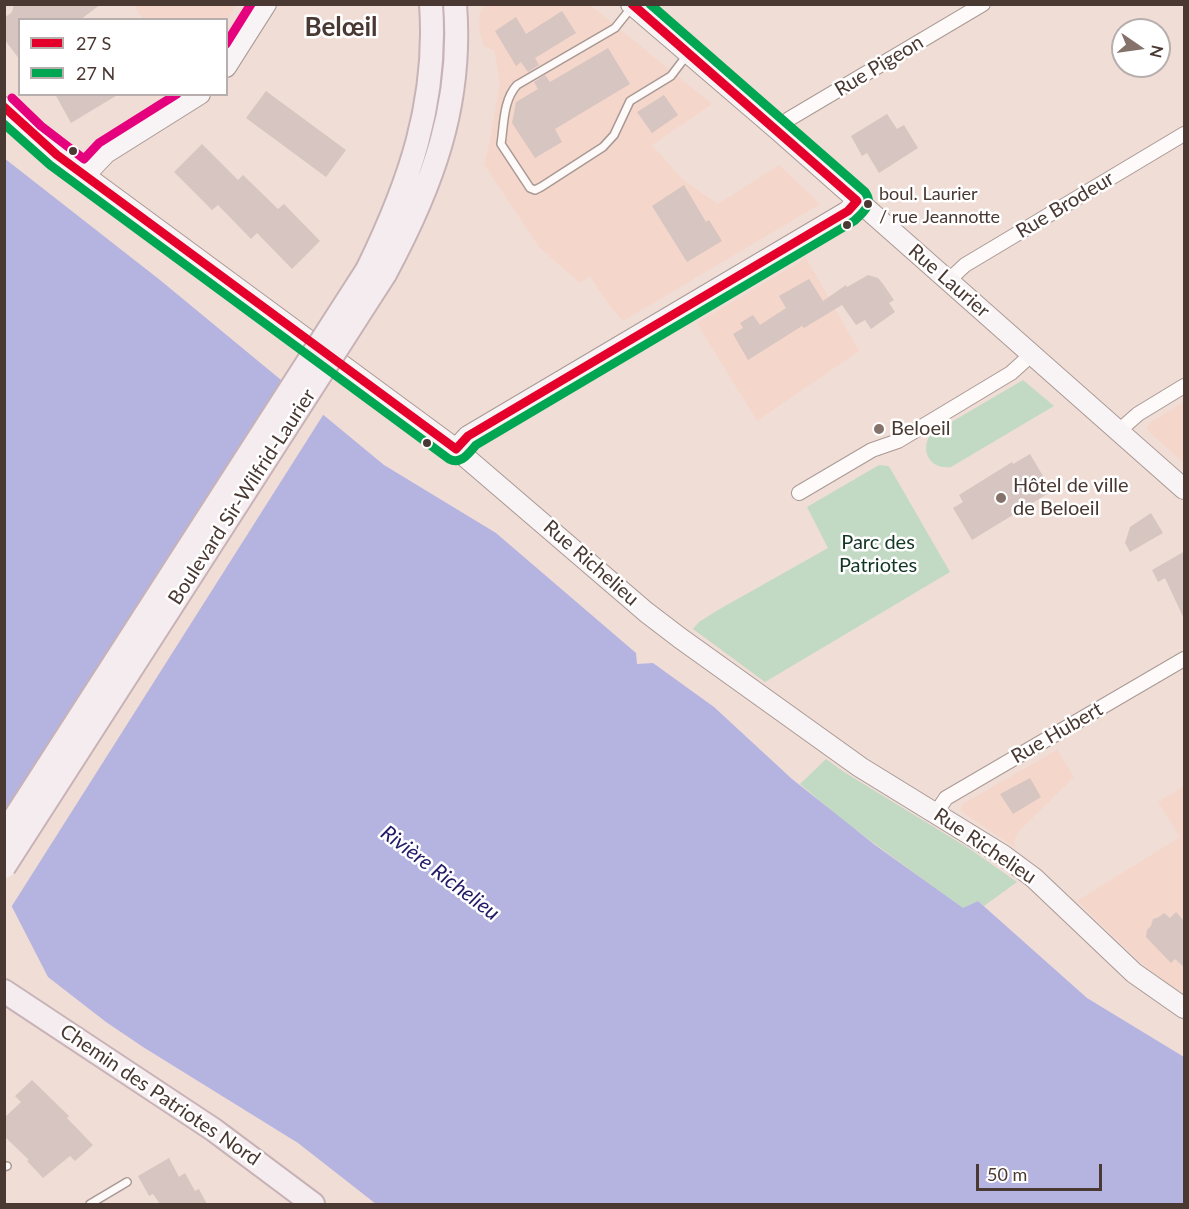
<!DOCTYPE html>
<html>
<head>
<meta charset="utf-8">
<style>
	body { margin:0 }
	#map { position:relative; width:1189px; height:1209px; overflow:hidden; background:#f0ddd6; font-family:Lato,sans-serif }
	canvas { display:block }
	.frame { position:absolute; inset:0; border:6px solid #4a3832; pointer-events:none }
	.legend { position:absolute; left:18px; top:18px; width:210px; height:78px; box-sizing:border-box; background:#fff; border:2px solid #b7afad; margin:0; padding:8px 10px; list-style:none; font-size:18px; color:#4a3832 }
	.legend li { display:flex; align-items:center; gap:12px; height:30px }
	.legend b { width:30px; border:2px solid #b7afad }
	.north { position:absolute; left:1111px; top:18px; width:60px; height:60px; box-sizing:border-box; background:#fff; border:2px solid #b7afad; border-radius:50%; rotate:103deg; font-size:16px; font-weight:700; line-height:24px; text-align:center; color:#4a3832 }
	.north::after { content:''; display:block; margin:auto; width:21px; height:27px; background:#84726b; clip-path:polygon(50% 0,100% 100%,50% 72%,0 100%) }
	.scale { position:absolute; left:976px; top:1164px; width:126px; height:27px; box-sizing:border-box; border:3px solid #4a3832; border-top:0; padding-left:8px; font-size:18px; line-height:21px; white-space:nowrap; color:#4a3832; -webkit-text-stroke:4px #fff; paint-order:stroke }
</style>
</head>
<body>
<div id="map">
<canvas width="1189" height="1209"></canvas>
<div class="frame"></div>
<ul class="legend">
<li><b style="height:8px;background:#e4002b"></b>27 S</li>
<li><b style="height:8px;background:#00a651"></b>27 N</li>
</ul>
<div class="north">N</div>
<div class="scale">50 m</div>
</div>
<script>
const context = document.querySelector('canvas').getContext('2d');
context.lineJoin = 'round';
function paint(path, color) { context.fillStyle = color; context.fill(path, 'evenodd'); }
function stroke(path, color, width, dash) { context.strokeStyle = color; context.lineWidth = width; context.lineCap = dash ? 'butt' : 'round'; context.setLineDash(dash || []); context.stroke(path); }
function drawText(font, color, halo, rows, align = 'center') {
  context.font = font + ' Lato,sans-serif'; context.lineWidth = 5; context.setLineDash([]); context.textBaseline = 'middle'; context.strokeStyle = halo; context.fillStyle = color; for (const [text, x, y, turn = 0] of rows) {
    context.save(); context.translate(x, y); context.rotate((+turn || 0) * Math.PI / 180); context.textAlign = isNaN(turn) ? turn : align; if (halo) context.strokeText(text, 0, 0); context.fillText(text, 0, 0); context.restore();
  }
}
const built = new Path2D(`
	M 134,5 L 236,5 L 227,20 L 143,19 Z
	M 484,5 L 590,5 L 712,104 L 652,145 L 683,180 L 718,204 L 779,165 L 820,204 L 623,321 L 609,305 L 590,276 L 580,283 L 539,247 L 484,164 L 490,141 L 500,82 L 494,50 L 484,46 L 479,29 L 480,14 Z
	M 806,258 L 859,351 L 757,421 L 697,323 Z
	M 1184,402 L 1184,463 L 1148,431 L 1147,428 L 1151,422 Z
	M 1057,750 L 1074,777 L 1018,832 L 1014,841 L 1015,848 L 960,810 L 963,804 Z
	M 1184,786 L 1184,993 L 1169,984 L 1142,964 L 1077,901 L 1180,837 L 1158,802 Z`);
const green = new Path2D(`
	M 1023,380 L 1054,406 L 951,467 C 930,470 919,450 931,434 Z
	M 879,465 L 888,466 L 890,468 L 950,572 L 765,682 L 693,629 L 699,622 L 718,610 L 828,548 L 807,507 Z
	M 826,759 L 844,772 L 970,849 L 1017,882 L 984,906 L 978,901 L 963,909 L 841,819 L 800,784 Z`);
const water = new Path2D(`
	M 4,158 L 160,280 L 384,465 L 496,533 L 636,653 L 637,664 L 653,663 L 714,707 L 792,779 L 875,845 L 963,908 L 978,901 L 1087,998 L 1184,1057 L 1184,1204 L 376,1204 L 298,1143 L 143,1047 L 106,1022 L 48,977 L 11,905 L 5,899 Z`);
const pier = new Path2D(`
	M 284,378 L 325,412 L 10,909 L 4,903 L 5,816 Z`);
const building = new Path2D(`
	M 14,4 L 101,4 L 80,20 L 20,20 L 20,60 L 4,39 L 4,18 L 12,12 Z
	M 562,11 L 576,33 L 535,58 L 539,65 L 528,72 L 521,62 L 516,66 L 495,31 L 516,17 L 526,34 Z
	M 608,48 L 630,84 L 555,129 L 562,142 L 535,158 L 512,123 L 516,102 L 538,89 L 534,82 L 545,75 L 550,82 Z
	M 266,91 L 346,150 L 326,177 L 246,118 Z
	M 55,94 L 119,94 L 71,123 Z
	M 664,95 L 678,115 L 652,133 L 637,112 Z
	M 887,114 L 897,129 L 904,125 L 918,148 L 879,173 L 867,153 L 862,156 L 851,136 Z
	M 202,144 L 238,180 L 243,175 L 278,209 L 284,204 L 320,241 L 292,269 L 257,233 L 251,239 L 218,205 L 212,210 L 174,172 Z
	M 684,185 L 706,222 L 709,220 L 722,241 L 687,262 L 652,206 Z
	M 868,275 L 878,278 L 883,284 L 894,300 L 889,303 L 895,312 L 871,329 L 865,320 L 856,325 L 842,305 L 804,328 L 802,326 L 748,360 L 733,334 L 743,328 L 740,323 L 753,315 L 760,325 L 786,308 L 779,296 L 809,279 L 823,301 L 846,285 L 847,287 Z
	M 1030,454 L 1052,491 L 972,540 L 953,508 L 963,502 L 959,495 L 1012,462 L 1013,464 Z
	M 1151,513 L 1163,533 L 1130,552 L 1125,543 L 1130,527 Z
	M 1185,551 L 1185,621 L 1165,578 L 1158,582 L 1152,570 Z
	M 1030,778 L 1041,797 L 1013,814 L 1000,794 Z
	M 1176,912 L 1185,922 L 1185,968 L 1175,959 L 1171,963 L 1146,937 L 1147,930 L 1151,926 L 1153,919 L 1159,917 L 1164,913 L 1170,918 Z
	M 32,1080 L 69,1116 L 67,1118 L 93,1145 L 75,1161 L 70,1156 L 43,1178 L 27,1161 L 29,1160 L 4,1136 L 4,1118 L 21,1102 L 15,1096 Z
	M 169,1158 L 179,1177 L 185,1173 L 195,1191 L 199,1189 L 207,1204 L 160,1204 L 153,1194 L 149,1196 L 138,1176 Z`);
const lane = new Path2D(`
	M 631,8 L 615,28 L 517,85 C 503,100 504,125 501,144 L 530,188 L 535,190 L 541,187 L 603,147 L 614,135 L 630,101 L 671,76 L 687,55
	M 4,1167 L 7,1166
	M 90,1204 L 127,1182`);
const street = new Path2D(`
	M 779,131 L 789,119 L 983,4
	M 949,280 L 965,265 L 1184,134
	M 1120,430 L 1138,414 L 1184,386
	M 799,493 L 872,450 L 898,441 L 1011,373 L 1032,354
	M 936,813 L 946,798 L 1184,659`);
const secondary = new Path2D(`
	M 631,4 L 779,131 L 1184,489
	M 226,67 L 266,4
	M 4,107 L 33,135 L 57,155 L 456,449 L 646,612 L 680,638 L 860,767 L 1003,855 L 1034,878 L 1134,973 L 1184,1008
	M 85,175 L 106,153 L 200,94
	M 456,449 L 468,436 L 848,211 L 857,201`);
const primary = new Path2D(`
	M 367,270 C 409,184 438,102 431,4
	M 385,274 C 432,187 463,105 455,4
	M 4,991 L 214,1130 L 313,1204`);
const primaryBridge = new Path2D(`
	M 4,834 L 367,270
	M 4,867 L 385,274`);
const bus1 = new Path2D(`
	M 4,107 L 57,155 L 456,449 L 468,436 L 848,211 L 857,201 L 632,4`);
const bus2 = new Path2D(`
	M 4,124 L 50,165 L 449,459 C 461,465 468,454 476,445 L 854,221 C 863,213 874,204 865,192 L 650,4`);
const bus3 = new Path2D(`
	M 226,44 L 251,4
	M 12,98 L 41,126 L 84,159 L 99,143 L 177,94`);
const markers = [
	[73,151,5,"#4a3832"],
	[868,204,5,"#4a3832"],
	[847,225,5,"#4a3832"],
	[879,429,6,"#84726b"],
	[427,443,5,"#4a3832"],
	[1001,498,6,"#84726b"]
];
const busNames = [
	["boul. Laurier",879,194],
	["/ rue Jeannotte",879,217]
];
const streetNames = [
	["Rue Pigeon",879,66,-31],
	["Rue Brodeur",1065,205,-31],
	["Rue Laurier",949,281,41],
	["Boulevard Sir-Wilfrid-Laurier",242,497,-57],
	["Rue Richelieu",591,563,41],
	["Rue Hubert",1057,733,-30],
	["Rue Richelieu",985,846,34],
	["Chemin des Patriotes Nord",160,1095,34]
];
const poiNames = [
	["Beloeil",891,429],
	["Hôtel de ville",1013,486],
	["de Beloeil",1013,509]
];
const parkNames = [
	["Parc des",878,543],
	["Patriotes",878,566]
];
const waterNames = [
	["Rivière Richelieu",440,873,37]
];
const districtNames = [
	["Belœil",341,28]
];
paint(built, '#f5d6cb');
paint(green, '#c2dac4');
paint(water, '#b5b4e1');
paint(pier, '#f0ddd6');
paint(building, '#d6c5c0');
stroke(lane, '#a99994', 10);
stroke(street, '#a99994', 16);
stroke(secondary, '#a99994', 22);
stroke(primary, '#c7b2b6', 26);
stroke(lane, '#fdfaf9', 7);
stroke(street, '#fdfaf9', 14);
stroke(secondary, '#f8f3f4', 20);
stroke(primary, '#f5ecf0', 22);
stroke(primaryBridge, '#c7b2b6', 26, []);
stroke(primaryBridge, '#f5ecf0', 22);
stroke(bus1, '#e4002b', 9);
stroke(bus2, '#00a651', 9);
stroke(bus3, '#e5007d', 9);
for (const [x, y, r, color] of markers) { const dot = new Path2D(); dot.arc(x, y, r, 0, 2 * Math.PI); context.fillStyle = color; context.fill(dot); stroke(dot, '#fff', 2); }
drawText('18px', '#4a3832', '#fff', busNames, 'left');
drawText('20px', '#4a3832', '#fff', streetNames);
drawText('20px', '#4a3832', '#fff', poiNames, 'left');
drawText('20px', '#133625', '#fff', parkNames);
drawText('italic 21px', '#221a67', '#fff', waterNames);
drawText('bold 26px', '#4a3832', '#fff', districtNames);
</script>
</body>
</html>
